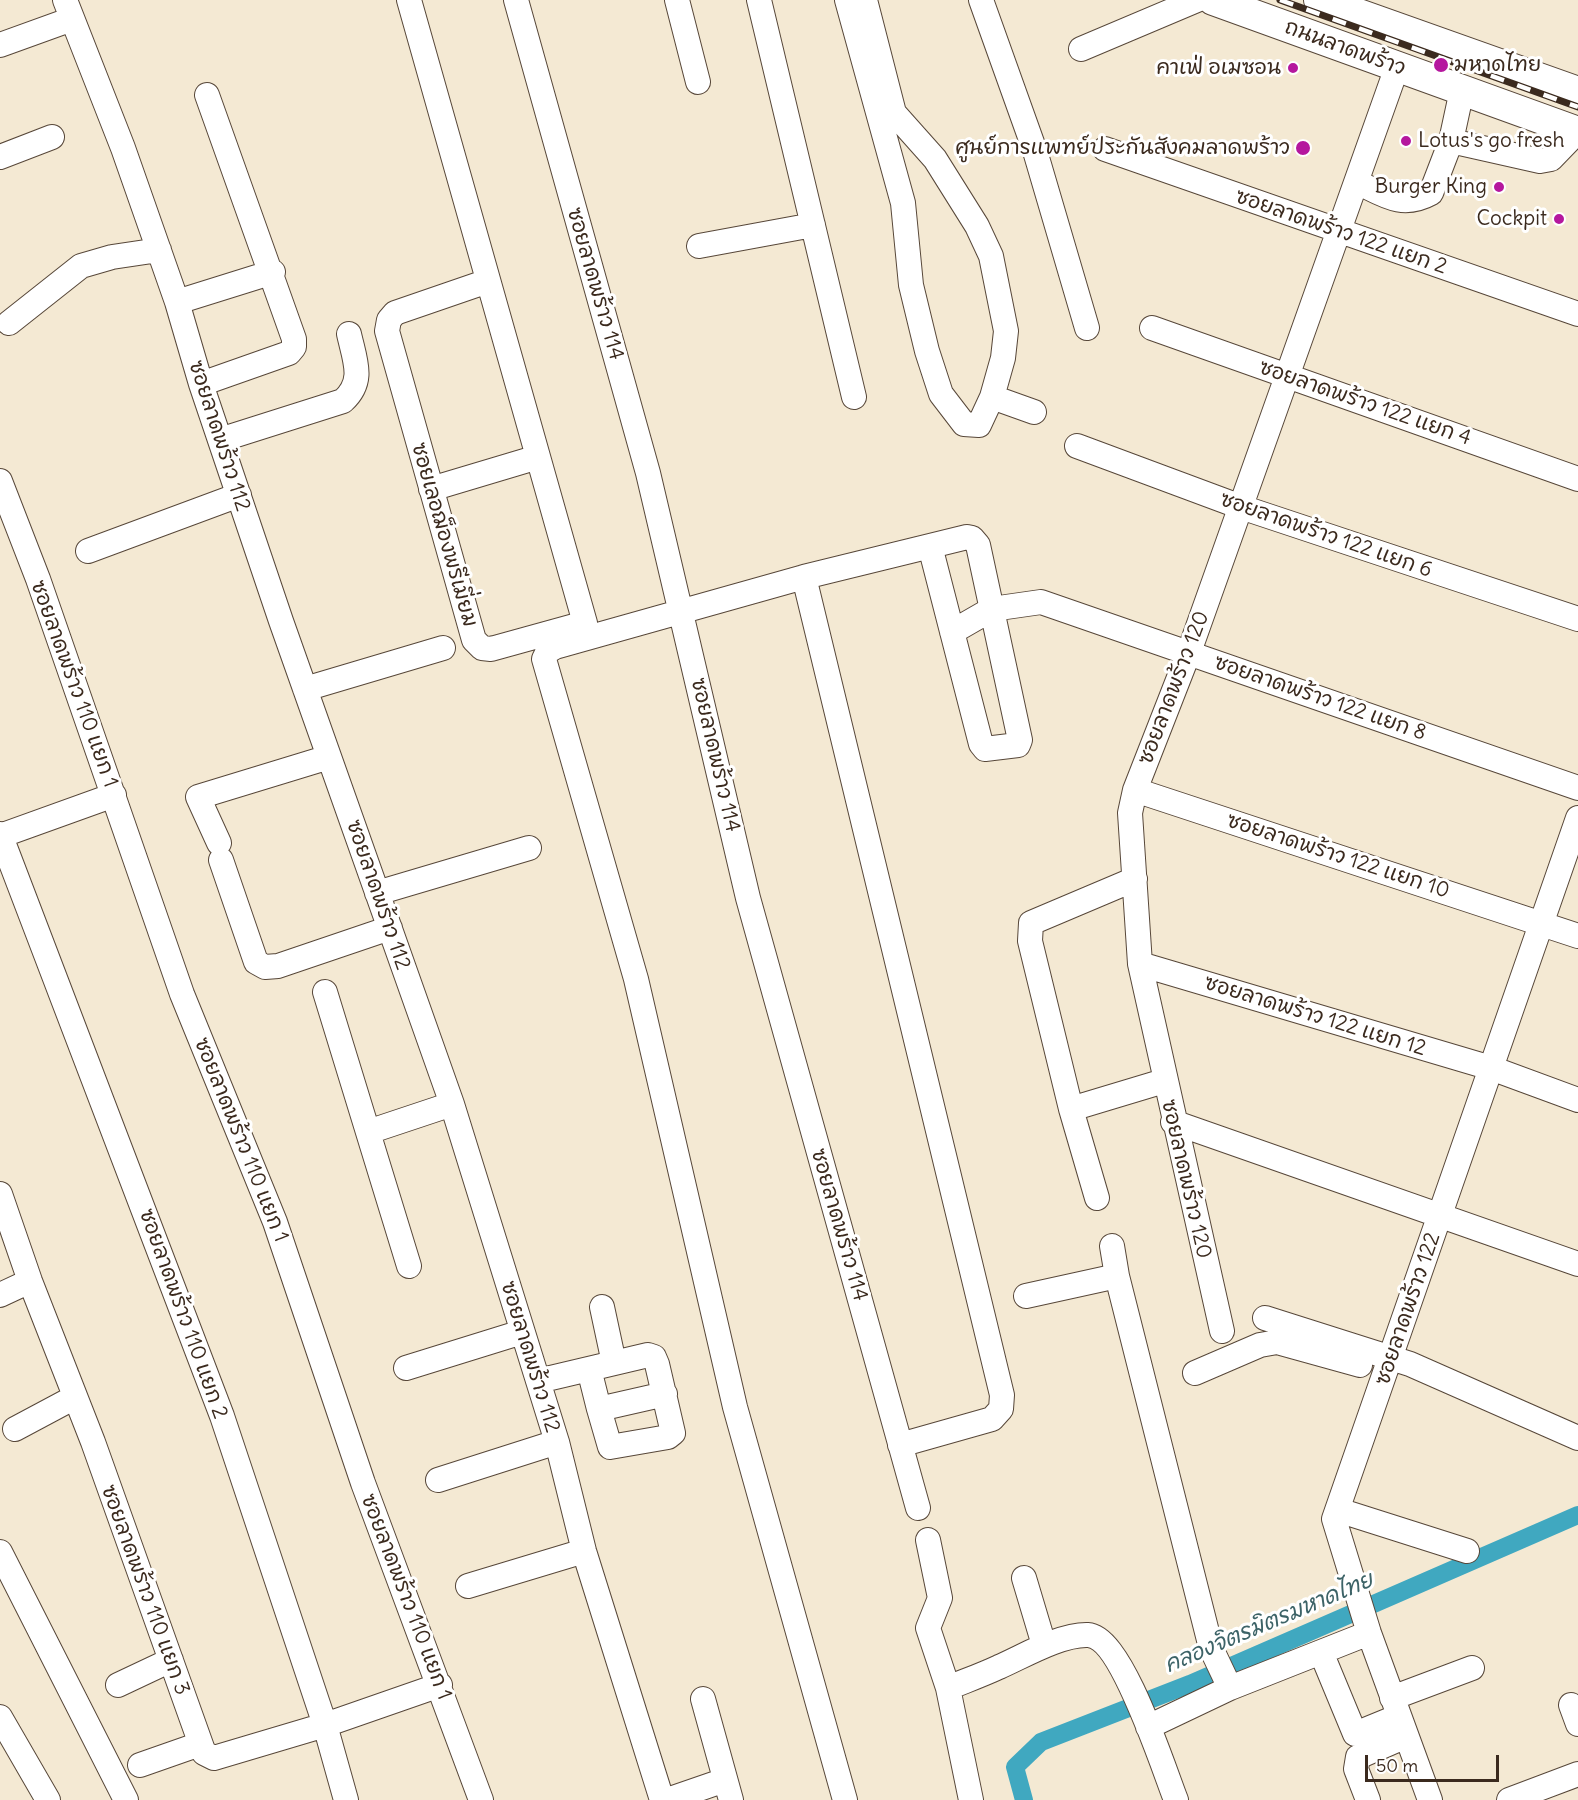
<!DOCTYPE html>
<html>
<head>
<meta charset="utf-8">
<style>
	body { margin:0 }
	#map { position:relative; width:1578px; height:1800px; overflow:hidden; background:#f4e9d3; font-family:Delius,sans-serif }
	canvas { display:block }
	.scale { position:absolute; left:1365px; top:1755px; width:134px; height:27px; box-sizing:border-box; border:3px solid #3b2a1e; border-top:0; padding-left:8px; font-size:18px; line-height:21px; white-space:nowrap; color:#3b2a1e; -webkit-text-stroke:4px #fff; paint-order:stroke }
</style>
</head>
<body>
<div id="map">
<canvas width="1578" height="1800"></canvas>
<div class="scale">50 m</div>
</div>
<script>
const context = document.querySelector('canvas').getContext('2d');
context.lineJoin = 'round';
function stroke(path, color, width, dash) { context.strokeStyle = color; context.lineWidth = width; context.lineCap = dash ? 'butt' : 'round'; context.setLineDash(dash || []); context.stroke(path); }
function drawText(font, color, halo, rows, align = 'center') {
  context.font = font + ' Delius,"Playpen Sans Thai",sans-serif'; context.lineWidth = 6; context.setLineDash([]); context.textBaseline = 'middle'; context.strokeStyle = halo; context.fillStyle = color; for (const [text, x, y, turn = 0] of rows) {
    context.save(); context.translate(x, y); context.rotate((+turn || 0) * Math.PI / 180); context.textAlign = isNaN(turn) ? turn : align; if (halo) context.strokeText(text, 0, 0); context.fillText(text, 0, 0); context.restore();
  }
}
const canal = new Path2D(`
	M 1024,1800 L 1015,1767 L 1041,1742 L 1190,1684 L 1578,1515`);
const minor = new Path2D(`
	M 65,0 L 123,148 L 177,302 L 201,384 L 281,621 L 452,1104 L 557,1442 L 584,1551 L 662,1800
	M 409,0 L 585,623 L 491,649 L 482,648 L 474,640 L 387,331 L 389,320 L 395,313 L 488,281
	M 516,0 L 648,473 L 748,898 L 918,1508
	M 677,0 L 698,82
	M 759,0 L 854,397
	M 847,0 L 903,203 L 911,285 L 927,351 L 941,394 L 964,424 L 979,425 L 992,397 L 1003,358 L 1006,331 L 991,256 L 977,226 L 935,159 L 894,113 L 865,0
	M 981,0 L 1035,151 L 1087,328
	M 0,45 L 72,19
	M 1081,49 L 1197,0
	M 1451,141 L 1462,90
	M 1105,149 L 1578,314
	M 0,157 L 52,137
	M 1357,182 C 1384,195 1402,209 1431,193 L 1451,141 L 1540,161 L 1551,159 L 1577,132
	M 699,246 L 813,225
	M 177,302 L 273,272
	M 9,323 L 81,266 L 112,257 L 159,250
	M 1152,328 L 1578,479
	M 201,384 L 289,353 L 294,347 L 294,339 L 207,95
	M 992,397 L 1034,412
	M 220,440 L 343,401 C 365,381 355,361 349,334
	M 1077,446 L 1241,507 L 1578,619
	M 0,481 L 38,579 L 182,994 L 275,1222 L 363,1483 L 481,1800
	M 431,489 L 538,457
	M 88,551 L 239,495
	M 804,577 L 1002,1395 L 1001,1409 L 992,1419 L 900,1445
	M 952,632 L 992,609 L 1041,602 L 1578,788
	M 305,689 L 443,648
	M 1135,790 L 1578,936
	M 0,834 L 222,1416 L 325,1725 L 346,1800
	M 0,836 L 114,795
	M 219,843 L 198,797 L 329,757
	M 221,860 L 256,962 L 265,967 L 278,966 L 390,928
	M 377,893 L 529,848
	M 1140,964 L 1491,1068 L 1578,1100
	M 325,992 L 409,1266
	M 1071,1109 L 1164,1081
	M 1173,1122 L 1578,1264
	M 368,1132 L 452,1104
	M 0,1194 L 30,1281 L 93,1442 L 204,1753 L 214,1758 L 325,1725 L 440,1685
	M 1097,1198 L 1071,1109 L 1030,941 L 1031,923 L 1135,879
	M 1112,1246 L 1117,1276 L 1211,1648 L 1230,1688
	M 0,1295 L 30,1281
	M 1026,1296 L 1117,1276
	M 602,1307 L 614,1363
	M 1265,1318 L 1410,1364 L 1578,1438
	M 1222,1331 L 1140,964 L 1130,813 L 1135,790 L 1189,652 L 1397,67
	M 406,1368 L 522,1332
	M 589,1369 L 599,1409 L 665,1394
	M 1195,1373 L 1260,1345 L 1277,1342 L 1360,1365
	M 538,1381 L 648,1355 L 654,1357 L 657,1364 L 673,1433 L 668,1437 L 610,1447 L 599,1409
	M 15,1429 L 75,1397
	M 438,1480 L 557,1442
	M 1338,1510 L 1467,1551
	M 928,1540 L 940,1598 L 928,1628 L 948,1688
	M 0,1552 L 126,1800
	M 1024,1578 L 1044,1645
	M 468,1586 L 584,1551
	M 1321,1652 L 1355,1734 L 1399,1716
	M 118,1685 L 171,1660
	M 1392,1698 L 1472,1668
	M 703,1699 L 731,1800
	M 1571,1705 L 1578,1724
	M 0,1717 L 48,1800
	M 1148,1727 L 1230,1688 L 1369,1633
	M 140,1765 L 200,1744
	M 667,1800 L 725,1780
	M 845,1800 L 735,1407 L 636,979 L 544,659 L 548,651 L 555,647 L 804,577 L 967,537 L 972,538 L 978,545 L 1020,740 L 1018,745 L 985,749 L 981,744 L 930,546
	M 971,1800 L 948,1688 C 965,1681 982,1675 999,1667 C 1024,1656 1061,1634 1088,1635 C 1122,1637 1164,1770 1176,1800
	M 1368,1800 L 1356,1769 L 1358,1757 L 1406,1736
	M 1430,1800 L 1369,1633 L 1334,1519 L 1578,818
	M 1509,1800 L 1578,1774`);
const major = new Path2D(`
	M 1213,0 L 1578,132
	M 1319,0 L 1578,92`);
const rail = new Path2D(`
	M 1280,0 L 1578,107`);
const markers = [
	[1441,65,8,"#b5179e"],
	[1293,68,6,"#b5179e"],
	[1406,141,6,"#b5179e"],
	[1303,148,8,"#b5179e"],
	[1499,187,6,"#b5179e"],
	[1559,219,6,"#b5179e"]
];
const streetNames = [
	["ถนนลาดพร้าว",1345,48,20],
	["ซอยลาดพร้าว 122 แยก 2",1341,232,19],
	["ซอยลาดพร้าว 114",595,284,74],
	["ซอยลาดพร้าว 122 แยก 4",1365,403,19],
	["ซอยลาดพร้าว 112",219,436,72],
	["ซอยเลอฌ็องพรีเมี่ยม",444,535,74],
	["ซอยลาดพร้าว 122 แยก 6",1326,535,19],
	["ซอยลาดพร้าว 110 แยก 1",74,684,70],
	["ซอยลาดพร้าว 120",1174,688,-69],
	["ซอยลาดพร้าว 122 แยก 8",1320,698,19],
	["ซอยลาดพร้าว 114",715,755,77],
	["ซอยลาดพร้าว 122 แยก 10",1338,856,18],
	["ซอยลาดพร้าว 112",378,895,71],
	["ซอยลาดพร้าว 122 แยก 12",1315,1016,17],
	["ซอยลาดพร้าว 110 แยก 1",241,1140,68],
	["ซอยลาดพร้าว 120",1186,1179,77],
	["ซอยลาดพร้าว 114",839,1225,74],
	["ซอยลาดพร้าว 122",1408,1309,-71],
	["ซอยลาดพร้าว 110 แยก 2",183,1314,70],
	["ซอยลาดพร้าว 112",530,1357,73],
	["ซอยลาดพร้าว 110 แยก 3",145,1590,70],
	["ซอยลาดพร้าว 110 แยก 1",406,1597,69]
];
const poiNames = [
	["มหาดไทย",1454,65,"left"],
	["คาเฟ่ อเมซอน",1281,68],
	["Lotus's go fresh",1418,141,"left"],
	["ศูนย์การแพทย์ประกันสังคมลาดพร้าว",1290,148],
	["Burger King",1487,187],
	["Cockpit",1547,219]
];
const waterNames = [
	["คลองจิตรมิตรมหาดไทย",1269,1623,-23]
];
stroke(canal, '#40a8c0', 18);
stroke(minor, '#574739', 26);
stroke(major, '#574739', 32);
stroke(minor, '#fff', 24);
stroke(major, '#fff', 30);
stroke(rail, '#3b2a1e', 7);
stroke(rail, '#fff', 4.5, [14]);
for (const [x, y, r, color] of markers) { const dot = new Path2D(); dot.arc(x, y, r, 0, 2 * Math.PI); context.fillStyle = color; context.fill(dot); stroke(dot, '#fff', 2); }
drawText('21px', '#3b2a1e', '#fff', streetNames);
drawText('21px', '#3b2a1e', '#fff', poiNames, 'right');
drawText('italic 22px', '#3d6367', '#fff', waterNames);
</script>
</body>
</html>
